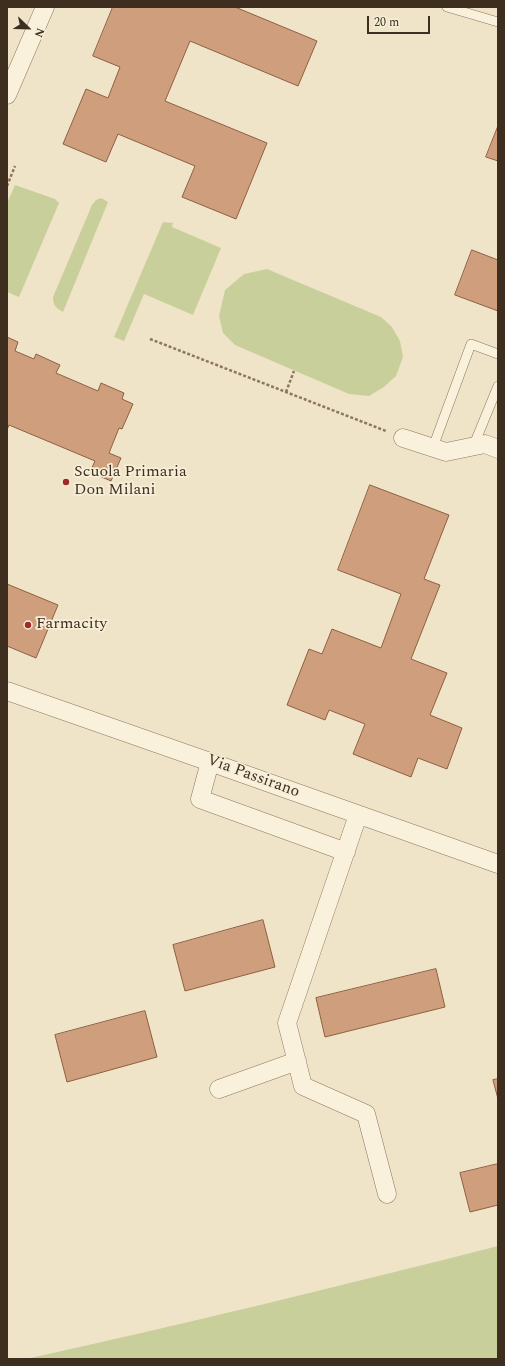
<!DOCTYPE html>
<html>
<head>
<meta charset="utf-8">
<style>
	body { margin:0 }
	#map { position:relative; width:505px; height:1366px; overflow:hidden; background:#f0e4c8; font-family:Spectral,serif }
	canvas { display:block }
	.frame { position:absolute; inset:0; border:8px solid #3d2e20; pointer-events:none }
	.north { position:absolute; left:8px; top:8px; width:40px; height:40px; -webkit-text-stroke:3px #f7eed8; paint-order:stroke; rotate:113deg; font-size:11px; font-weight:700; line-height:16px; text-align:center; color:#3d2e20 }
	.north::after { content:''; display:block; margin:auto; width:14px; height:18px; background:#3d2e20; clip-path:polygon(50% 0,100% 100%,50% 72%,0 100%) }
	.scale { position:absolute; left:367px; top:16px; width:63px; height:18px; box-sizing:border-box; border:2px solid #3d2e20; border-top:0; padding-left:5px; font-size:12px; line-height:14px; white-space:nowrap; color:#3d2e20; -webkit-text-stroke:3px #f7eed8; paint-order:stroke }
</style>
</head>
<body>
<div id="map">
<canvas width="505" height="1366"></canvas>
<div class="frame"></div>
<div class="north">N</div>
<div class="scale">20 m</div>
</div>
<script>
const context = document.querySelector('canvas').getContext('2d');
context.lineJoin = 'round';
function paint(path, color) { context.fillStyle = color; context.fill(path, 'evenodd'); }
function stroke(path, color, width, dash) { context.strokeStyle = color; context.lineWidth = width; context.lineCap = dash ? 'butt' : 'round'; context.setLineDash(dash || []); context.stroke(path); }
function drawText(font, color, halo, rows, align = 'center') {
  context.font = font + ' Spectral,serif'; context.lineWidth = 3.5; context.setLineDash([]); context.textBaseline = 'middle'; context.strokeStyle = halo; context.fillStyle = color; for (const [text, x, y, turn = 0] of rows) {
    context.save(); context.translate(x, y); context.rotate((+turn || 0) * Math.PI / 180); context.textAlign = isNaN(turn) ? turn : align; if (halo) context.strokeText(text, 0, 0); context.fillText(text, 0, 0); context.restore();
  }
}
const green = new Path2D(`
	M 15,185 L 55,199 L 59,203 L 19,297 L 7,292 L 7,203 Z
	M 101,198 L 108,202 L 63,312 C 56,308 53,306 53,297 L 92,205 L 96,200 Z
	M 163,222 L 173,223 L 172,227 L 221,248 L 193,315 L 144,294 L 124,341 L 114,337 Z
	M 267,269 L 381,317 L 392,327 L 400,341 L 403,357 L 396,376 L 384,387 L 369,396 L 349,394 L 235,345 L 223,333 L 219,316 L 225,290 L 244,274 Z
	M 498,1246 L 498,1359 L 26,1359 C 184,1324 341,1286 498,1246 Z`);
const building = new Path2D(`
	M 113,7 L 235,7 L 317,41 L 298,86 L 190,41 L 165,101 L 267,143 L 236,219 L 182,197 L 195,166 L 118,134 L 106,162 L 63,144 L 86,89 L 108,98 L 120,67 L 93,56 Z
	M 498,126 L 498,161 L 486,157 Z
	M 472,250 L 498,260 L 498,311 L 455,295 Z
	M 7,337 L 18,342 L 15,351 L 34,359 L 36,354 L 60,365 L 56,373 L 98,391 L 101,383 L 124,393 L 122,399 L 133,404 L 122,429 L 119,428 L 109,453 L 121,458 L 111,481 L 90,472 L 95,461 L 9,425 L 7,430 Z
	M 370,485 L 449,515 L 424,579 L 440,585 L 411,659 L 447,673 L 430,715 L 462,728 L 447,769 L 418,758 L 411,777 L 353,754 L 365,724 L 329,710 L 325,720 L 287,705 L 309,649 L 322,654 L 332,629 L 381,648 L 401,594 L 338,570 Z
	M 7,584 L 58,605 L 36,658 L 7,646 Z
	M 263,920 L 275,967 L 185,991 L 173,945 Z
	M 436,969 L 445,1007 L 325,1037 L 316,998 Z
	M 145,1011 L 157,1057 L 67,1082 L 55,1035 Z
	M 498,1079 L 498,1099 L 493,1080 Z
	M 498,1164 L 498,1205 L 470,1212 L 460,1173 Z`);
const path = new Path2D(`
	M 7,186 L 15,166
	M 150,339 L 386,431
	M 286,392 L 294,371`);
const service = new Path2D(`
	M 447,7 L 498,22
	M 433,447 L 471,344 L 498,354
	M 473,447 L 498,386`);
const minor = new Path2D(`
	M 7,95 L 45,7
	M 403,438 L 446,452 L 485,444 L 498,449
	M 7,691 L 210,762 L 498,864
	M 210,762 L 200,799 L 346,852
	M 358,815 L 287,1023 L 303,1086 L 366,1114 L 387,1194
	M 219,1089 L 297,1061`);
const markers = [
	[66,482,4,"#9e2a2b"],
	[28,625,4,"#9e2a2b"]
];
const poiNames = [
	["Scuola Primaria",74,473],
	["Don Milani",74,491],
	["Farmacity",36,625]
];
const streetNames = [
	["Via Passirano",253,777,20]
];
paint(green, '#c9cf9b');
paint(building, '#cf9f7d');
stroke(building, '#8d5f41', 1);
stroke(service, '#8d765c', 10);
stroke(minor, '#8d765c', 19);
stroke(path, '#8d765c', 2.5, [3, 2]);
stroke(service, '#faf1dc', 9);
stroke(minor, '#faf1dc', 18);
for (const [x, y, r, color] of markers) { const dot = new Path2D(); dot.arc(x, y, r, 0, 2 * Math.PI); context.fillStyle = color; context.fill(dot); stroke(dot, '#f7eed8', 1.5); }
drawText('16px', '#3d2e20', '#f7eed8', poiNames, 'left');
drawText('16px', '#3d2e20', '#f7eed8', streetNames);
</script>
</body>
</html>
